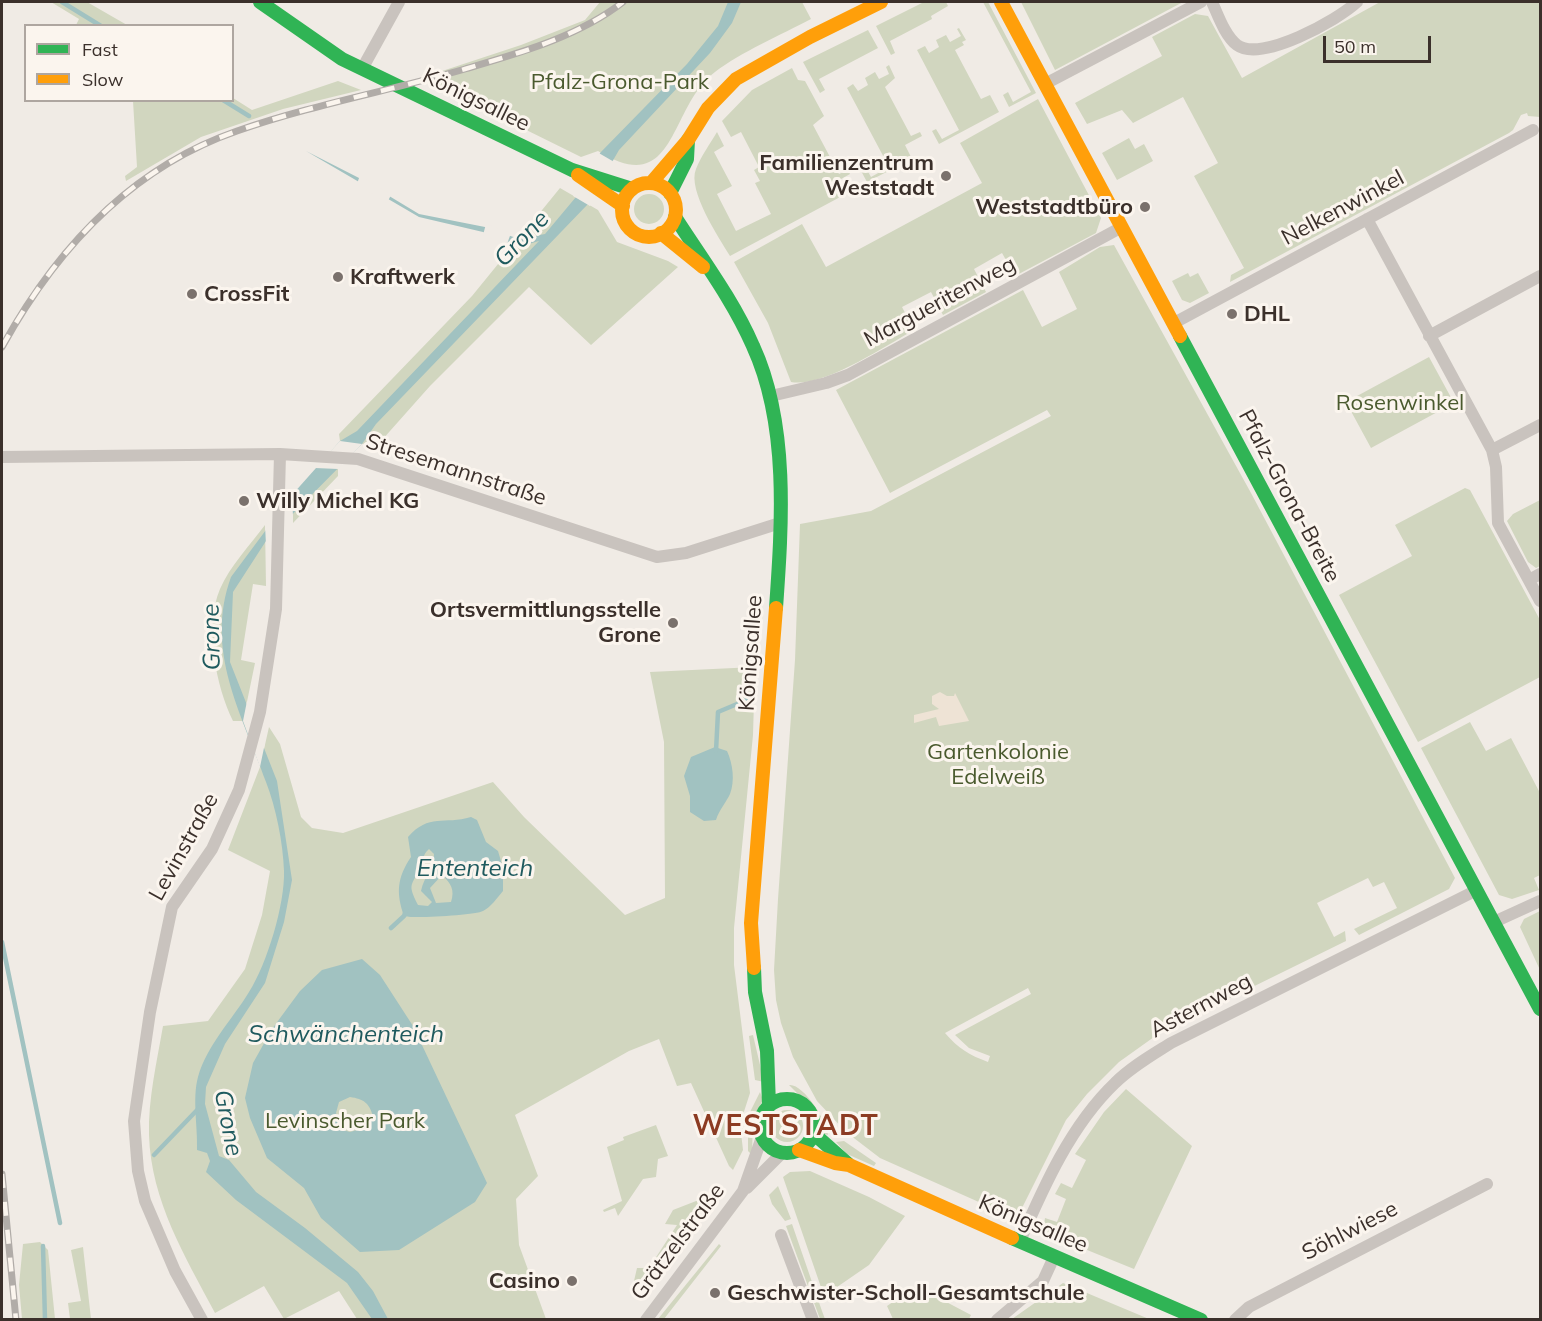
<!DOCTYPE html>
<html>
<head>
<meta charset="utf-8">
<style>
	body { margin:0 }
	#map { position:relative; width:1542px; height:1321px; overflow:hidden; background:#f0ebe5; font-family:Mulish,sans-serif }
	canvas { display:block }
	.frame { position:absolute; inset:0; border:3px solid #3b302b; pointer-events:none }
	.legend { position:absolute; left:24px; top:24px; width:210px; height:78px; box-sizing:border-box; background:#fbf5ee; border:2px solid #aea6a0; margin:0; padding:8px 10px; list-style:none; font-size:18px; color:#3b302b }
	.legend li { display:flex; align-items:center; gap:12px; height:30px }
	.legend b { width:30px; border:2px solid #aea6a0 }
	.scale { position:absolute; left:1323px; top:36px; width:108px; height:27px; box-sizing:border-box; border:3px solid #3b302b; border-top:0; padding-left:8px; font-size:18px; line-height:21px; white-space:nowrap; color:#3b302b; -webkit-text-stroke:4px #fbf5ee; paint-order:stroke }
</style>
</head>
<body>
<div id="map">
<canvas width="1542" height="1321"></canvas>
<div class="frame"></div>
<ul class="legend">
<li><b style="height:8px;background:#30b455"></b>Fast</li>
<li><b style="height:8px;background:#ff9f0a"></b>Slow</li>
</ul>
<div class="scale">50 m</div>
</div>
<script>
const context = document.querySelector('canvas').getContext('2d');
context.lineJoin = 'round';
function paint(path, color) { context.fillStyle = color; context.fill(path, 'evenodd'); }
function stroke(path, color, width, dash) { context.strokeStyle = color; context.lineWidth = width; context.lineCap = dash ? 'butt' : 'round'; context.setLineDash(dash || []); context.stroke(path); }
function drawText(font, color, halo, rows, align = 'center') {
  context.font = font + ' Mulish,sans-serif'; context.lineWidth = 6; context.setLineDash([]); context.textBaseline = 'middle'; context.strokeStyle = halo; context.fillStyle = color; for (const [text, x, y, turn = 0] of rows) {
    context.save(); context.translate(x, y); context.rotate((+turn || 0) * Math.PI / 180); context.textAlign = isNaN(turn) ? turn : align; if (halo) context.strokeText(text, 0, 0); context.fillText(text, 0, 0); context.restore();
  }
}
const green = new Path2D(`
	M 51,2 L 87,2 L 127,25 L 76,25 L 79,19 Z
	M 600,2 L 802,2 L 811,19 C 781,35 741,52 715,72 C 668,107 677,200 598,151 L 581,157 L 421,78 L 521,45 L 585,20 Z
	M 924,2 L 946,2 L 948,6 L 931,16 L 932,19 L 890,41 L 895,53 L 891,55 L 876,26 Z
	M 983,2 L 988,2 L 1036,93 L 1009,107 L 1003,95 L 1008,92 L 1013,102 L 1031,92 Z
	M 1021,2 L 1183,2 L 1055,70 Z
	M 1380,2 L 1540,2 L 1540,117 L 1528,116 L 1527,113 L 1521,115 L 1513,130 L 1509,133 L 1230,282 L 1231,275 L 1244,268 L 1194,176 L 1218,163 L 1183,97 L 1133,123 L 1122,110 L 1087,124 L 1075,103 L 1162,56 L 1152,37 L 1195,14 L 1208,16 L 1242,78 Z
	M 959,28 L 966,40 L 962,42 L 964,45 L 955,50 L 981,99 L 990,95 L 999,112 L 939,144 L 932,131 L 936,129 L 942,139 L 959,130 L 917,50 L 925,46 L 929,53 L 939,47 L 936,40 L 946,35 L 950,42 L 961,36 L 957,29 Z
	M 868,30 L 878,48 L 819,79 L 825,90 L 820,93 L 803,62 Z
	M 889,65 L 895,78 L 885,87 L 911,136 L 920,132 L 922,136 L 905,145 L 912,159 L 867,182 L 860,169 L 865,166 L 871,177 L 889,167 L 847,88 L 853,84 L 858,91 L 868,85 L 865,78 L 875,72 L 879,79 L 889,74 L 886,67 Z
	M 792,68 L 798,80 L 805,81 L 824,116 L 813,125 L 839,174 L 848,170 L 850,174 L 834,183 L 840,194 L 857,188 L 730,256 C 719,238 687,190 696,169 C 701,156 710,144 717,132 L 724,146 L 714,152 L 732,186 L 717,194 L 736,231 L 771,214 L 755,183 L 760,181 L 754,170 L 759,167 L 757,163 L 741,132 L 731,137 L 722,121 L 752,90 Z
	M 338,81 L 361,90 L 283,109 L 201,137 L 126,181 L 125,176 L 137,167 L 133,101 L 232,100 L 233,98 L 252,110 Z
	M 1038,99 L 1101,218 L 1096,233 L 1015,276 L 1002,253 L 974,269 L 986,292 L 943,315 L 931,292 L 902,307 L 914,330 C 885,346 823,388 791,382 L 768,323 L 734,262 L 802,224 L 826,267 L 982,183 L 960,143 Z
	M 1129,138 L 1135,149 L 1144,144 L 1153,161 L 1117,180 L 1102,153 Z
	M 560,188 L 598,210 L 617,242 L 668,261 L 678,267 L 591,345 L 529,287 L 430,386 L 382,440 L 362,444 L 340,441 L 339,434 L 472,296 Z
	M634 209a15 15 0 1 1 30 0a15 15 0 1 1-30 0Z
	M 1114,245 L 1251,493 L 1455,878 L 1449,889 L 1359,935 L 1354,929 L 1397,908 L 1384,882 L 1373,887 L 1368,878 L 1317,903 L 1334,937 L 1345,931 L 1346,941 L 1161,1032 L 1119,1062 L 1087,1094 L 1066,1120 L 1020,1212 L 1008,1215 L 880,1158 L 846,1132 L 817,1101 L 793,1057 L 781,1023 L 776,1000 L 774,970 L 778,899 L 795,660 L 800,524 L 871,511 L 1051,416 L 1047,410 L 890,493 L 836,390 L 1023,290 L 1042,327 L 1077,309 L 1059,272 L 1100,247 ZM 1028,988 L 1031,994 L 955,1035 L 969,1048 L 990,1056 L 988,1062 C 969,1055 958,1048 945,1033 Z
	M 1188,273 L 1190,277 L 1198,273 L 1209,293 L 1190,303 L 1182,300 L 1172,281 Z
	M 1429,357 L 1454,403 L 1371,448 L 1346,402 Z
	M 334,469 L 338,469 L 338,476 L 293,523 L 293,513 Z
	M 1465,488 L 1470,490 L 1540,620 L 1540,677 L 1418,742 L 1339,595 L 1412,556 L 1395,525 Z
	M 1540,500 L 1540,566 L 1536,568 L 1528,562 L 1507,521 L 1513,514 Z
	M 265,525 L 266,586 L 253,584 L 241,660 L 255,663 L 243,721 L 233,721 C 216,687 204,626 220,589 C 230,566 250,545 265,525 Z
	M 755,667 L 753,735 L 734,928 L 734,965 L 750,1093 L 740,1124 L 743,1150 L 733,1170 L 729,1166 L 691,1083 L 677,1086 L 659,1039 L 629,1051 L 515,1115 L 538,1176 L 516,1199 L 519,1245 L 546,1319 L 357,1319 L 339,1291 L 284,1319 L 264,1286 L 215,1313 C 185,1256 151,1201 149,1135 C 148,1099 157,1061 163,1026 L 208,1021 L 245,969 L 262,915 L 270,871 L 228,850 L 260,767 L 269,727 L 280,744 L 301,817 L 312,828 L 343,833 L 493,782 L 524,817 L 625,915 L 665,898 L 664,742 L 650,672 Z
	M 1470,722 L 1486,751 L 1511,738 L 1540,793 L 1540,875 L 1534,878 L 1539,890 L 1512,899 L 1499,895 L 1421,748 Z
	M 1540,911 L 1540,970 L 1520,927 L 1524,919 Z
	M 753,1035 L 764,1082 L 755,1080 L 749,1036 Z
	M 789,1085 C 803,1083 827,1121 828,1135 L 820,1133 L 812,1108 Z
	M 1126,1089 L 1192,1146 L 1134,1269 L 1055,1237 L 1048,1233 L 1044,1225 L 1045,1218 L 1057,1222 L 1066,1199 L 1055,1194 L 1061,1183 L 1072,1188 L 1086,1160 L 1075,1154 L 1104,1112 Z
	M 760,1092 L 763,1100 L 753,1118 L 752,1155 L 748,1151 L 748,1116 Z
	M771 1126a16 16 0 1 1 32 0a16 16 0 1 1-32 0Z
	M 656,1125 L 668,1156 L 658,1159 L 656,1177 L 643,1179 L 618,1216 L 615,1208 L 604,1212 L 603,1210 L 622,1201 L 607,1147 L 624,1140 L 623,1137 Z
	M 844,1141 L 876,1163 L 874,1166 L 847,1154 L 836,1142 Z
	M 810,1171 L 869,1197 L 905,1216 L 869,1265 L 824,1296 L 783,1177 L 790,1172 Z
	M 778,1186 L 791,1219 L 785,1221 L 772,1204 L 769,1195 Z
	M 709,1196 L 662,1252 L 638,1290 L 634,1281 L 637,1268 L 649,1268 L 677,1225 L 665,1224 L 673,1210 Z
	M 792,1224 L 822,1311 L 825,1319 L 820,1319 L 786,1226 Z
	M 40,1242 L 48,1250 L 55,1319 L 22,1319 L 19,1285 L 23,1244 Z
	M 719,1244 L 721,1246 L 664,1319 L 658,1319 Z
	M 83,1247 L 91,1319 L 70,1319 L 68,1303 L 81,1301 L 71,1250 Z
	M 1063,1283 L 1149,1319 L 1012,1319 Z
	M 916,1286 L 971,1315 L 969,1319 L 893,1319 L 887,1306 Z`);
const plaza = new Path2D(`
	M 940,692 L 947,696 L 954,696 L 955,693 L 969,721 L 939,726 L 936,717 L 914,723 L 914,715 L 939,709 L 932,704 L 932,696 Z`);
const water = new Path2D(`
	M 728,2 L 741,2 L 732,23 L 710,53 L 619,150 L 588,204 L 376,424 L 362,444 L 266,541 L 233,592 L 230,662 L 277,781 L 292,880 L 284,922 L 265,983 L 225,1044 L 206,1087 L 205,1104 L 219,1156 L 229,1160 L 256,1192 L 305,1228 L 358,1272 L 373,1291 L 388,1319 L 372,1319 L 347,1283 L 236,1200 L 206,1172 L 210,1161 L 207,1153 L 197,1150 C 198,1127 192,1099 198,1077 C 207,1045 232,1020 249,992 C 267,964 285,904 284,871 C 283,842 276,808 266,782 C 242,714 204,651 231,577 L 292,495 L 340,441 L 357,431 L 539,241 L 518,247 L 483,232 L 419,217 L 306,151 L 361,179 L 419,214 L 485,227 L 519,239 L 545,234 L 576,197 L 600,153 L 687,64 L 718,26 Z
	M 715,747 L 727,751 C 733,764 735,781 730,794 C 727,801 719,810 716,820 L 704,821 L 690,812 L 690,796 L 684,776 L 691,757 Z
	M 471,817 L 477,820 L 486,842 L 498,851 L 503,868 L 503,891 C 497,898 491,907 483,911 C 476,915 411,919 404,916 C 396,893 397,878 411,857 L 408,837 C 429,813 444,825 471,817 ZM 429,849 L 434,854 C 434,869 424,876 421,891 L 432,902 L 428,906 L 418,905 C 406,882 413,886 420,867 C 424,860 422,855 429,849 ZM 442,875 C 451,883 455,890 451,902 L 436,903 L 430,888 Z
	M 362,959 L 380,975 L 413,1026 L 487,1183 L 475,1202 L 399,1250 L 360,1252 L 321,1218 L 304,1188 L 267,1158 L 250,1118 L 245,1098 L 253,1063 L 272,1029 L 300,991 L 322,970 ZM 350,1097 C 364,1099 369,1103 373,1116 L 368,1127 L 350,1132 L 343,1130 L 336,1113 L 339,1102 Z`);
const pier = new Path2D(`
	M 597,152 L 616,163 L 590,206 L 573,196 Z
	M 360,175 L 391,195 L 387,203 L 357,184 Z
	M 486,224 L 511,233 L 507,244 L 483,235 Z
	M 340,441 L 362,444 L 338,469 L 315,468 Z
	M 292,492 L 293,517 L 266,545 L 265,525 Z
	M 247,701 L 265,743 L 260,767 L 243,721 Z`);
const stream = new Path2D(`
	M 62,2 L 101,26
	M 223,100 L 249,116
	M 716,751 L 718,712 L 749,699
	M 391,928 L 404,916 L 406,910
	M 2,942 L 60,1223
	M 154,1155 L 200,1107
	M 43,1246 L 45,1320`);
const street = new Path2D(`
	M 1212,2 C 1218,15 1225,36 1237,45 C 1261,63 1338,20 1357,2
	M 362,69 L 399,2
	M 1045,84 L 1201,2
	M 1367,219 L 1492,450 L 1496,467 L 1498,523 L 1540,601
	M 1174,323 L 1533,130
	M 1429,336 L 1540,276
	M 771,396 L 826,383 L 848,375 L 1122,227
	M 1492,450 L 1540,425
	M 2,457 L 280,454 L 358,459 L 657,557 L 686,553 L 780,523
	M 1529,580 L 1540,574
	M 1494,922 L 1540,901
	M 747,1188 L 783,1152
	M 781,1235 L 813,1320
	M 1020,1241 C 1044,1186 1071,1125 1115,1083 C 1131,1067 1152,1055 1171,1043 L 1477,890
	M 202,1320 L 175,1271 L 145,1201 L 138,1171 L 134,1121 L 150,1012 L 172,907 L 212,849 L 239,790 L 260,712 L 276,609 L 280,454
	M 646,1320 L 743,1191 L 762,1137
	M 997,1320 L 1043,1281 L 1054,1257
	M 1235,1320 L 1249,1307 L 1487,1184`);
const fast = new Path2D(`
	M 260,2 L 342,59 L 572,170 L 632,189
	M 670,193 L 687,159 L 688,140
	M 675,217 C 702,259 733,300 753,346 C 789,424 782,524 776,608
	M 1180,336 L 1540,1009
	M 754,968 L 755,992 L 767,1051 L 769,1105
	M760 1126a27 27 0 1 1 54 0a27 27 0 1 1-54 0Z
	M 813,1133 L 848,1164
	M 1012,1238 L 1201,1320`);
const slow = new Path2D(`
	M 1001,2 L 1180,336
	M 578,175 L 623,206
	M 651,183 L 688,140 L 708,108 L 736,79 L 810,37 L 881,2
	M622 210a27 27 0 1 1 54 0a27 27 0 1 1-54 0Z
	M 661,233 L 703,267
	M 754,968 L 751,923 L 776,608
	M 799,1150 L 835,1163 L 849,1165 L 1012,1238`);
const rail = new Path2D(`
	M 2,347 C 55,251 130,168 237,131 C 311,105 389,91 465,69 C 519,53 578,37 623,2
	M 2,1174 L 16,1320`);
const markers = [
	[946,176,6,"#7a716c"],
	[1145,207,6,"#7a716c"],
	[338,277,6,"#7a716c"],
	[192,294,6,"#7a716c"],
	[1232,314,6,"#7a716c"],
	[244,501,6,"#7a716c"],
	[673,623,6,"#7a716c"],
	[572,1281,6,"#7a716c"],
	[715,1293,6,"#7a716c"]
];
const parkNames = [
	["Pfalz-Grona-Park",620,82],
	["Rosenwinkel",1400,403],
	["Gartenkolonie",998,752],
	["Edelweiß",998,777],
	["Levinscher Park",345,1121]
];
const streetNames = [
	["Königsallee",476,100,26],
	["Nelkenwinkel",1343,208,-28],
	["Margueritenweg",940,302,-28],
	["Stresemannstraße",456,470,18],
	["Pfalz-Grona-Breite",1289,496,62],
	["Königsallee",751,653,-86],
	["Levinstraße",184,847,-61],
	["Asternweg",1201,1006,-28],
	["Königsallee",1033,1224,23],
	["Söhlwiese",1350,1231,-27],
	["Grätzelstraße",678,1242,-53]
];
const poiNames = [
	["Familienzentrum",934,163,"right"],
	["Weststadt",934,188,"right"],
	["Weststadtbüro",1133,207,"right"],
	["Kraftwerk",350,277],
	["CrossFit",204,294],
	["DHL",1244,314],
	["Willy Michel KG",256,501],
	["Ortsvermittlungsstelle",661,610,"right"],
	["Grone",661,635,"right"],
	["Casino",560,1281,"right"],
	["Geschwister-Scholl-Gesamtschule",727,1293]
];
const waterNames = [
	["Grone",522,239,-46],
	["Grone",212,637,-91],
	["Ententeich",475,869],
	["Schwänchenteich",346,1035],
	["Grone",228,1123,79]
];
const districtNames = [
	["WESTSTADT",786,1127]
];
paint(green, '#d1d6bf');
paint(plaza, '#eee3d5');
paint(water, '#a1c2c1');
paint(pier, '#f0ebe5');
stroke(stream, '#a1c2c1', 4.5);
stroke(street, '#c9c3be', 12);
stroke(fast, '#30b455', 14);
stroke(slow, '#ff9f0a', 14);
stroke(rail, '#b1aca8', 7);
stroke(rail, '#fbf5ee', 4.5, [14]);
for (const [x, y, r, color] of markers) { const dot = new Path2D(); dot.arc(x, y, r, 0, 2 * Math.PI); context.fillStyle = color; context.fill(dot); stroke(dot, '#fbf5ee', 2); }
drawText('22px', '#4a5a2e', '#fbf5ee', parkNames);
drawText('22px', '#3b302b', '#fbf5ee', streetNames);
drawText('bold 22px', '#3b302b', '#fbf5ee', poiNames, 'left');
drawText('italic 24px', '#1f5a5e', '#fbf5ee', waterNames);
context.letterSpacing = '1.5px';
drawText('bold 28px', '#8c3b22', '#fbf5ee', districtNames);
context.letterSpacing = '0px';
</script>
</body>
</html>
